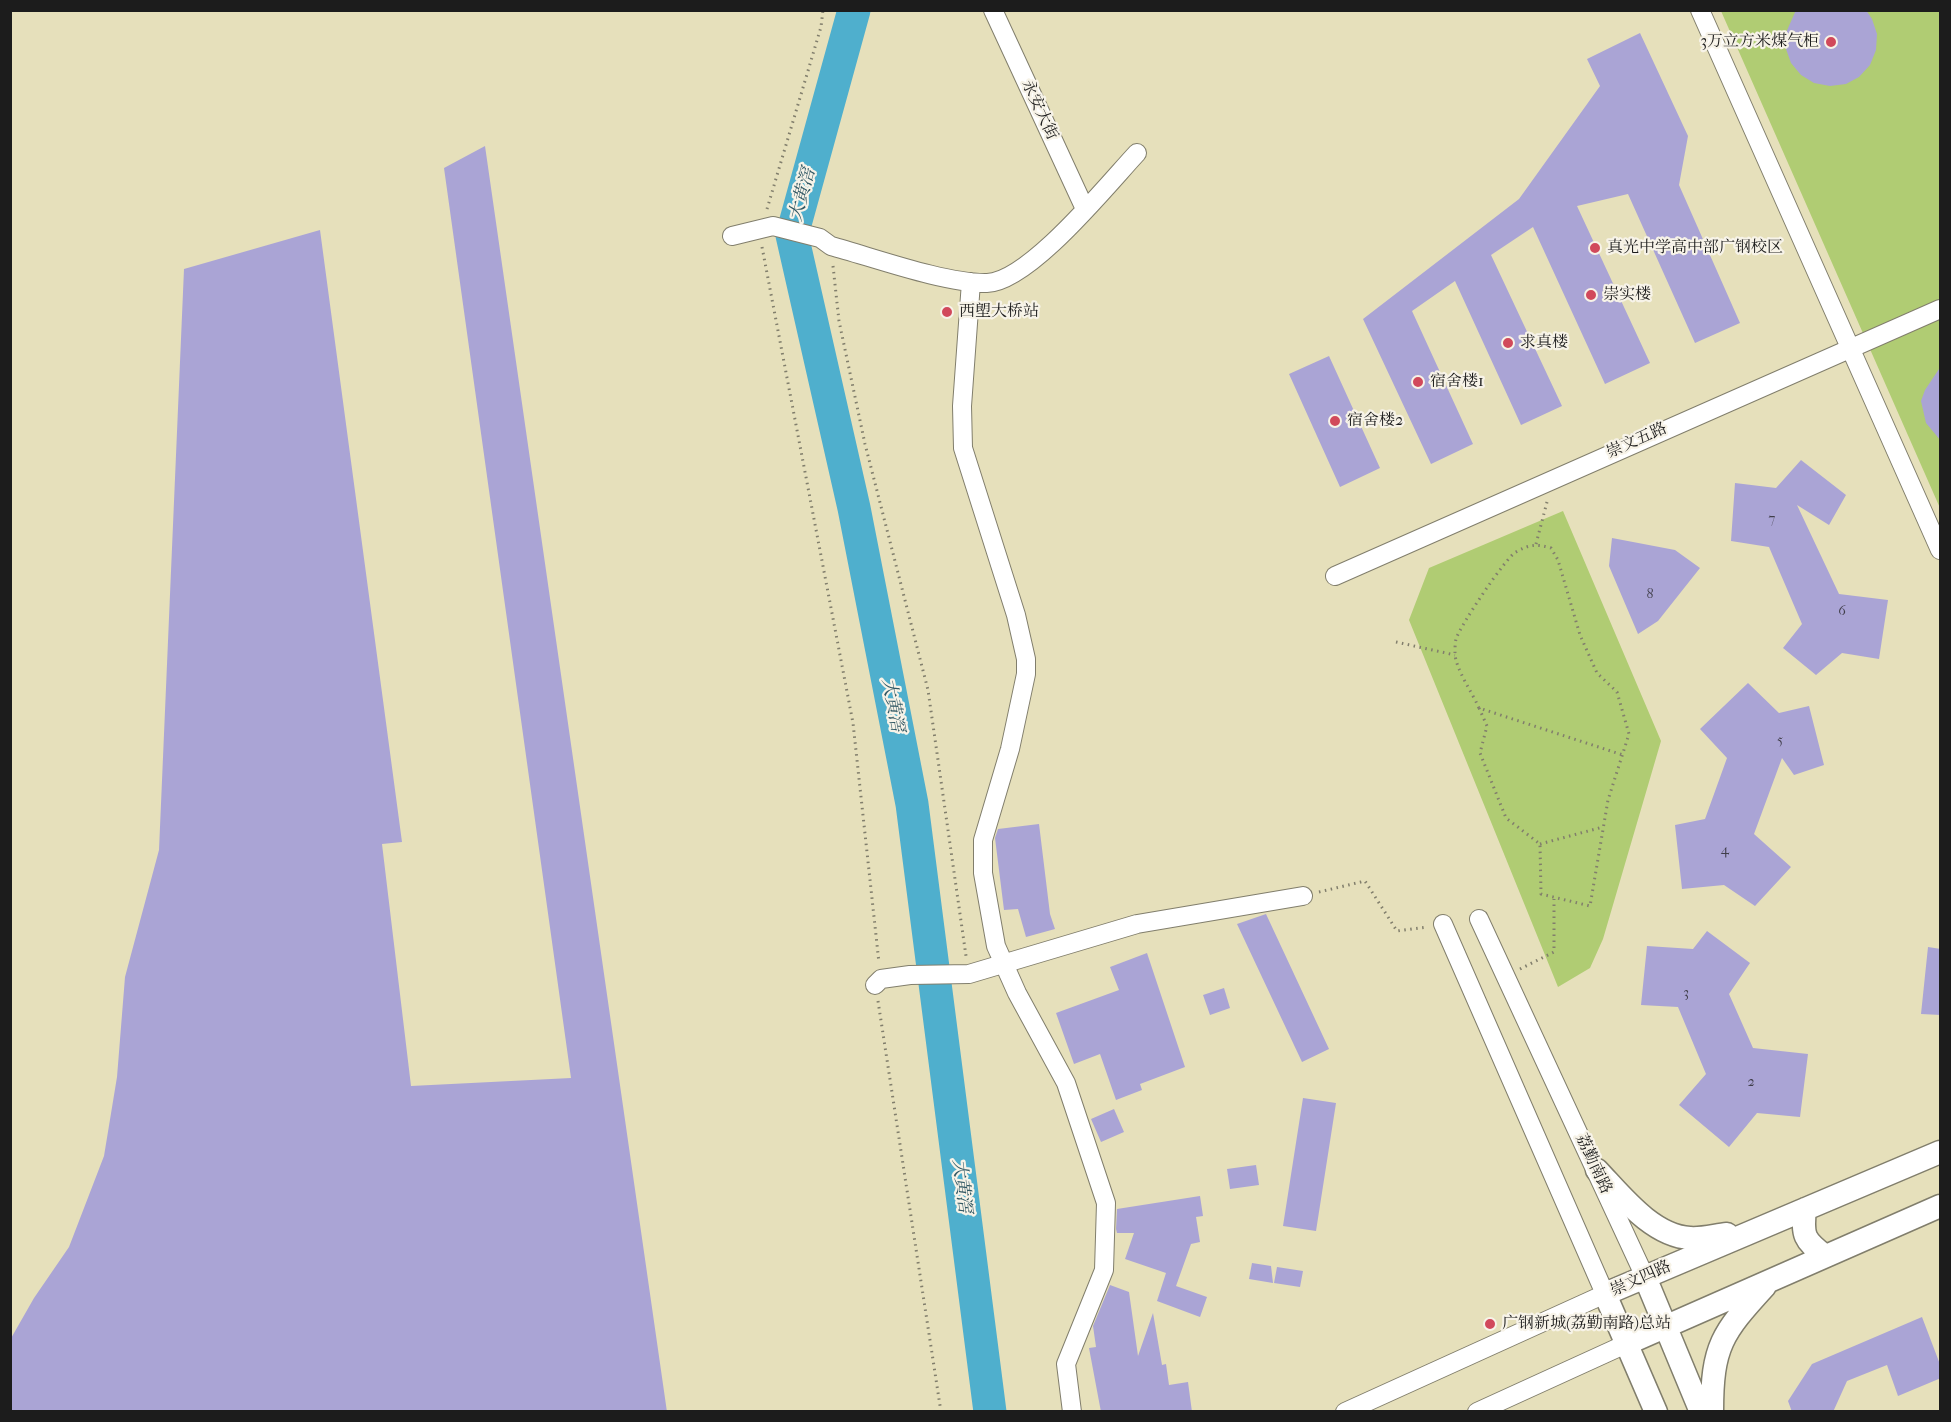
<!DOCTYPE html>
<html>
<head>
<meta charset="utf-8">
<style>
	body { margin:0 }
	#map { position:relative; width:1951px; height:1422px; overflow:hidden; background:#e6e0bb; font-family:"IM FELL French Canon",serif }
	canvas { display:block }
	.frame { position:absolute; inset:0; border:12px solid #1c1c1c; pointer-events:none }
</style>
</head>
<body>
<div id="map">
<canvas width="1951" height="1422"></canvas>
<div class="frame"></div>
</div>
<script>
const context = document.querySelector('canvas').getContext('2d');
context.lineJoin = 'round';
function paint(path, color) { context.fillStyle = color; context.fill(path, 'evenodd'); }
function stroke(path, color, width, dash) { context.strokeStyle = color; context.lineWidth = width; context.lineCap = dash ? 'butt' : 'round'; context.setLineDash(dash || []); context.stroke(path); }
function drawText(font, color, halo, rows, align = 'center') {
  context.font = font + ' "IM FELL French Canon","Noto Serif SC",serif'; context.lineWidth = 4.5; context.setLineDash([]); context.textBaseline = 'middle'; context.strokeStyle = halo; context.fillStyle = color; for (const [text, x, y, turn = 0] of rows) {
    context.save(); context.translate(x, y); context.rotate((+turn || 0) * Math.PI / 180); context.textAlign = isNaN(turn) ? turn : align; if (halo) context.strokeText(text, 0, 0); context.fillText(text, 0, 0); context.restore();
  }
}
const green = new Path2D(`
	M 1721,11 L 1940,11 L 1940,508 Z
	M 1563,511 L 1661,741 L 1603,939 L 1590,968 L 1558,987 L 1409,620 L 1429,568 Z`);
const river = new Path2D(`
	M 854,10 L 792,235 L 854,508 L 912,804 L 990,1412`);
const building = new Path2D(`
	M 1796,10 L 1866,10 L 1872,19 L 1877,34 L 1876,50 L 1870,65 L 1859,77 L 1846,84 L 1830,86 L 1814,83 L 1801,75 L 1791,63 L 1786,49 L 1785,35 Z
	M 1640,33 L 1688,136 L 1679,185 L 1740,323 L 1695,343 L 1628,194 L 1577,206 L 1650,363 L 1605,384 L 1533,227 L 1491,255 L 1562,406 L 1521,425 L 1455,281 L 1412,311 L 1473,444 L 1431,464 L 1363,319 L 1519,199 L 1600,86 L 1587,59 Z
	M 485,146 L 667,1412 L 10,1412 L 10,1340 L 34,1298 L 69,1247 L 104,1156 L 117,1077 L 125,977 L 159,850 L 184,269 L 320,230 L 402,842 L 382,844 L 411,1086 L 571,1078 L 444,168 Z
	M 1329,356 L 1380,468 L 1340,487 L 1289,374 Z
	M 1941,366 L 1941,441 L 1926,423 L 1921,401 L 1925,390 Z
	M 1801,460 L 1846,495 L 1829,525 L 1797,505 L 1839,594 L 1888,600 L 1879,659 L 1842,653 L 1816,675 L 1783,648 L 1802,624 L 1769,547 L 1731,541 L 1735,483 L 1776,488 Z
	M 1612,538 L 1675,550 L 1700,568 L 1658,621 L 1638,634 L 1609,566 Z
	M 1748,683 L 1779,713 L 1809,706 L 1824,765 L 1794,775 L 1782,758 L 1754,834 L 1791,867 L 1755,906 L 1724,885 L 1682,889 L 1675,825 L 1705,819 L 1727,758 L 1700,729 Z
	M 1039,824 L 1050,914 L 1055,929 L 1026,937 L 1018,909 L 1004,910 L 995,838 L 998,829 Z
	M 1266,914 L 1329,1049 L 1302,1062 L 1237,924 Z
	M 1707,931 L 1750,963 L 1729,994 L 1753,1048 L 1808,1054 L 1800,1117 L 1757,1113 L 1729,1147 L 1679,1105 L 1706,1074 L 1678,1007 L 1641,1005 L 1647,946 L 1693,949 Z
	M 1928,947 L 1941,949 L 1941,1015 L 1921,1014 Z
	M 1147,953 L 1185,1067 L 1140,1084 L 1142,1090 L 1116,1100 L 1100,1054 L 1074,1064 L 1056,1013 L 1119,990 L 1110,967 Z
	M 1224,988 L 1230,1008 L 1210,1015 L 1203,995 Z
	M 1303,1098 L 1336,1103 L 1316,1231 L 1283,1226 Z
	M 1114,1109 L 1124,1132 L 1101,1142 L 1091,1119 Z
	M 1256,1165 L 1259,1185 L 1230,1189 L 1227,1169 Z
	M 1200,1196 L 1203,1216 L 1196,1217 L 1200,1242 L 1191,1244 L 1176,1286 L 1207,1297 L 1200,1317 L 1157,1301 L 1166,1273 L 1125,1259 L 1134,1233 L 1117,1233 L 1116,1229 L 1117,1209 Z
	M 1252,1263 L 1271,1266 L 1273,1283 L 1249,1279 Z
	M 1277,1267 L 1303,1271 L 1300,1287 L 1274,1283 Z
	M 1110,1285 L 1129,1292 L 1138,1356 L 1153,1313 L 1162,1365 L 1166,1364 L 1169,1385 L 1188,1382 L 1192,1412 L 1101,1412 L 1089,1348 L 1096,1347 L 1093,1326 Z
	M 1922,1317 L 1941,1367 L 1941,1378 L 1898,1396 L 1887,1365 L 1847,1381 L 1833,1412 L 1792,1412 L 1788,1401 L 1812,1364 Z`);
const path = new Path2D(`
	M 767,209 L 821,27 L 823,10
	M 762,247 L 853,723 L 879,963
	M 833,266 L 839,321 L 865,444 L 928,690 L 966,956
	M 1536,544 L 1547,502
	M 1396,642 L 1455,655
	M 1479,708 L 1487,726 L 1480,753 L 1506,818 L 1540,844 L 1541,894 L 1590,906 L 1608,800 L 1629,734 L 1617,692 L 1597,673 L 1580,635 L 1558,560 L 1551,548 C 1538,544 1529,544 1516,552 C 1506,557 1460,626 1456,639 C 1455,643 1455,649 1455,653 C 1455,668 1472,692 1479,708 L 1623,755
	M 1540,844 L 1603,827
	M 1319,892 L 1365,881 L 1397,931 L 1427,927
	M 1520,969 L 1554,952 L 1554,899
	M 878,1001 L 941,1412`);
const minor = new Path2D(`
	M 993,10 L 1085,209
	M 1700,10 L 1940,550
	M 732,236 L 773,226 L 820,238 L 831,246 C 872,257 946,284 987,283 C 1029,282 1108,184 1137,153
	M 971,282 L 962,406 L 963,448 L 1016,615 L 1026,659 L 1026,674 L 1010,749 L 983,840 L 983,873 L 996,946 L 1017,993 L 1066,1083 L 1106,1203 L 1104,1270 L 1066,1364 L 1072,1412
	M 1335,576 L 1940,309
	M 1479,919 L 1645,1277
	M 875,985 L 881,979 L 910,975 L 969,974 L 1137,924 L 1303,896
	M 1345,1412 L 1605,1294 L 1443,924
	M 1477,1412 L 1626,1344`);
const major = new Path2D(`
	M 1597,1170 C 1621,1195 1652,1236 1690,1238 C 1702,1239 1716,1235 1727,1234
	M 1805,1209 C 1802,1236 1804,1240 1825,1256
	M 1645,1277 L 1701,1412
	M 1626,1344 L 1940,1206
	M 1656,1412 L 1605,1294 L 1940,1152
	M 1712,1412 C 1712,1346 1722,1333 1765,1286`);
const markers = [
	[1831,42,6,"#d1495b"],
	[1595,248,6,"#d1495b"],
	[1591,295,6,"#d1495b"],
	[947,312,6,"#d1495b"],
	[1508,343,6,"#d1495b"],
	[1418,382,6,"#d1495b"],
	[1335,421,6,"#d1495b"],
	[1490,1324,6,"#d1495b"]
];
const numberNames = [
	["7",1772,520],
	["8",1650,595],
	["6",1842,612],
	["5",1780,741],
	["4",1725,851],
	["3",1686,994],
	["2",1751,1083]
];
const poiNames = [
	["3万立方米煤气柜",1819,42,"right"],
	["真光中学高中部广钢校区",1607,248],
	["崇实楼",1603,295],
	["西塱大桥站",959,312],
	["求真楼",1520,343],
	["宿舍楼1",1430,382],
	["宿舍楼2",1347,421],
	["广钢新城(荔勤南路)总站",1502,1324]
];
const streetNames = [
	["永安大街",1039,110,65],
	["崇文五路",1637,441,-24],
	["荔勤南路",1593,1164,65],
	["崇文四路",1641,1279,-24]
];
const waterNames = [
	["大黄滘",803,195,-75],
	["大黄滘",892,705,79],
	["大黄滘",961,1186,83]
];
paint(green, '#b0cc73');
stroke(river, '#4fafcd', 33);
paint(building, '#aaa4d5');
stroke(minor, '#817e6c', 20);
stroke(major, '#817e6c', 25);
stroke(path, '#817e6c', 3, [1.5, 4.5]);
stroke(minor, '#fff', 18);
stroke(major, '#fff', 22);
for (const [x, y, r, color] of markers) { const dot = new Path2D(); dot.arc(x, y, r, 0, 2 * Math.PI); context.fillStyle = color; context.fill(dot); stroke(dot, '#f7f3e8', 2); }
drawText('14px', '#403e4a', null, numberNames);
drawText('16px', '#1c1c1c', '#f7f3e8', poiNames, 'left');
drawText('16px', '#1c1c1c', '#f7f3e8', streetNames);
drawText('italic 18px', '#305763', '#f7f3e8', waterNames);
</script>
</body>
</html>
